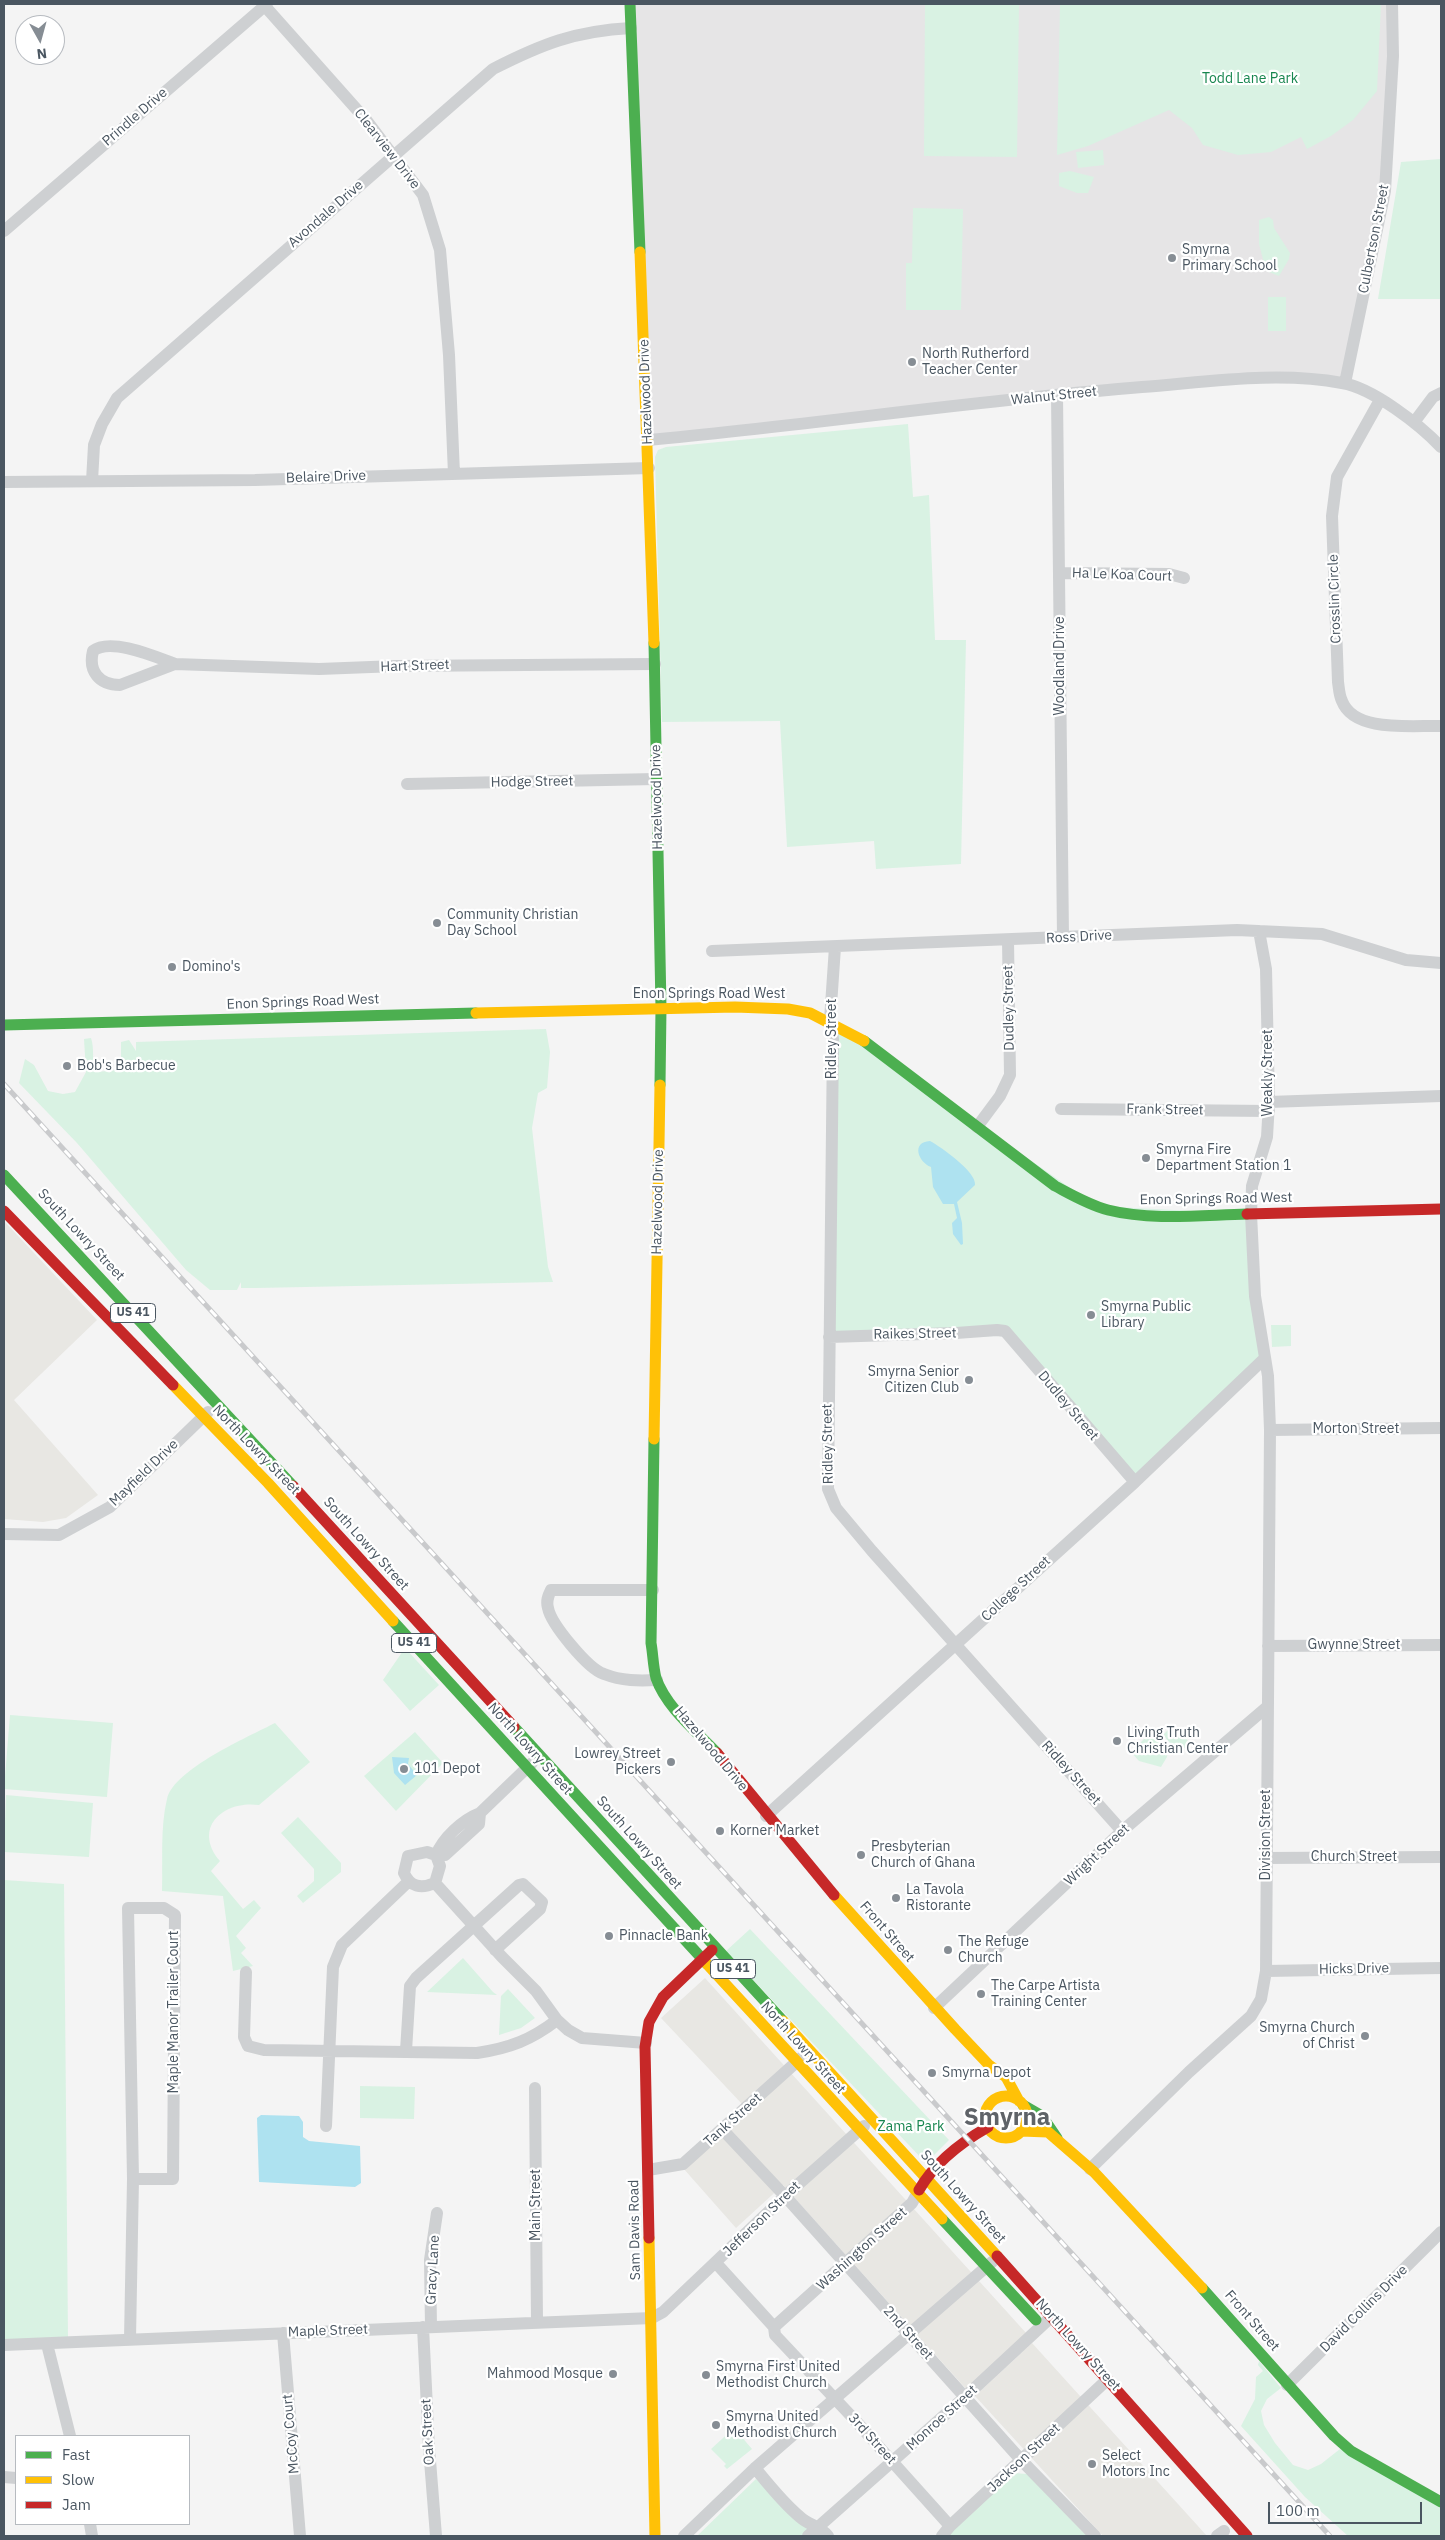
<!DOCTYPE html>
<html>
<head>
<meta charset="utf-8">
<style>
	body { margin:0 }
	#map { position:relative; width:1445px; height:2540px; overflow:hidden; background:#f4f4f4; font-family:"IBM Plex Sans",sans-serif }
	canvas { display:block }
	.frame { position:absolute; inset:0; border:5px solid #4a5661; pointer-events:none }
	.legend { position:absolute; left:15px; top:2435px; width:175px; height:90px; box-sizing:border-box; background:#fff; border:1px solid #b7bbc0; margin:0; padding:6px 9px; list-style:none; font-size:15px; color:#4a5661 }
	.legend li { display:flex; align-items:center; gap:10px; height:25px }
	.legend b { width:25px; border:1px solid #b7bbc0 }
	.north { position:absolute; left:15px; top:15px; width:50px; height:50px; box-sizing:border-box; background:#fff; border:1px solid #b7bbc0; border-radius:50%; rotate:173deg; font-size:14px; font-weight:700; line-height:20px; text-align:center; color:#4a5661 }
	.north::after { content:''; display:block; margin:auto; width:18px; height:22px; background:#868d94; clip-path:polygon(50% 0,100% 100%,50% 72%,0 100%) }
	.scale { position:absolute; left:1268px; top:2502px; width:154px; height:22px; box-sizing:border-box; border:2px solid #4a5661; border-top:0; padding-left:6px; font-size:15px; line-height:18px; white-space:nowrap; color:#4a5661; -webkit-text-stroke:4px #fff; paint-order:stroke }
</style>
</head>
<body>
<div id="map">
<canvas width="1445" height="2540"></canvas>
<div class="frame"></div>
<ul class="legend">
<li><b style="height:6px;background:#4caf50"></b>Fast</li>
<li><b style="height:6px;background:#ffc107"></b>Slow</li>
<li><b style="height:6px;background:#c62828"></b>Jam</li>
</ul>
<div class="north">N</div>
<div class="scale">100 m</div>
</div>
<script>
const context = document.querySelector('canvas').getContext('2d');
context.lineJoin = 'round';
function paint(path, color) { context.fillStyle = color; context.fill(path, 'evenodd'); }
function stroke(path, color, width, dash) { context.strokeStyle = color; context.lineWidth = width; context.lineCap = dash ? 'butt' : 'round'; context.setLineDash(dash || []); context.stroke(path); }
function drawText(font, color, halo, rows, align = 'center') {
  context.font = font + ' "IBM Plex Sans",sans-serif'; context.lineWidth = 4.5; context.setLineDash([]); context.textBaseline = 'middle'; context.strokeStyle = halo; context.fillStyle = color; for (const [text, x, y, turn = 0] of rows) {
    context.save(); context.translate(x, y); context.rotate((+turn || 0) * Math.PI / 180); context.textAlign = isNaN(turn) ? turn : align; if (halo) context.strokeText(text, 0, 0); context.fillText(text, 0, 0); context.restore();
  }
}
const commercial = new Path2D(`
	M 4,1221 L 97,1320 L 14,1400 L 98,1495 L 66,1518 L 43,1522 L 4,1519 Z
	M 705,1978 L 1027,2334 L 967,2390 L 783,2185 L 736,2228 L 683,2168 L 742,2104 L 661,2018 Z
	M 1032,2343 L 1207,2536 L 1103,2536 L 975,2396 Z`);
const education = new Path2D(`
	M 630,4 L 1392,4 L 1385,191 L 1345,383 L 1297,377 L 648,440 Z`);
const green = new Path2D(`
	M 925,4 L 1019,4 L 1017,157 L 924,156 Z
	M 1060,4 L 1381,4 L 1377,91 L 1353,120 L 1331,136 L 1307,149 L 1301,137 L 1271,152 L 1238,155 L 1203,145 L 1192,128 L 1169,110 L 1088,146 L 1057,155 Z
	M 1103,150 L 1104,165 L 1078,168 L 1076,152 Z
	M 1441,159 L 1441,299 L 1378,299 L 1401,162 Z
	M 1070,171 L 1094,177 L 1088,193 L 1077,193 L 1059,186 L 1059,173 Z
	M 913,208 L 963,209 L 961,310 L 906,310 L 906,263 L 912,263 Z
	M 1269,217 L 1273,220 L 1274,228 L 1290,253 L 1289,259 L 1279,276 L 1266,271 L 1259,244 L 1259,220 Z
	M 1268,297 L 1286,297 L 1286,331 L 1268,331 Z
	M 908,424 L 913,497 L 929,495 L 935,640 L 966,640 L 961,864 L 876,869 L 874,841 L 787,847 L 780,721 L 662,722 L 655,457 L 658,450 L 666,447 Z
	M 830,1020 L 1096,1206 L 1251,1214 L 1264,1359 L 1135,1482 L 1011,1336 L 829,1337 Z
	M 546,1029 L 550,1052 L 547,1088 L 538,1093 L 532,1128 L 548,1267 L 553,1282 L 256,1288 L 241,1288 L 241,1282 L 237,1290 L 210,1290 L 186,1270 L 77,1143 L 19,1083 L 25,1059 L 34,1065 L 48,1091 L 63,1094 L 75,1092 L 86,1072 L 84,1039 L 91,1038 C 95,1050 91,1061 96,1072 L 118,1070 L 121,1063 L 121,1042 L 129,1040 L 136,1051 L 136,1042 Z
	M 1271,1325 L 1291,1325 L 1291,1346 L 1272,1347 Z
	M 405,1648 L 439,1685 L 410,1711 L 383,1680 Z
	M 10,1715 L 113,1723 L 107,1797 L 4,1789 Z
	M 275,1723 L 310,1762 L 259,1805 C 223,1800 192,1828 220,1861 L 211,1871 L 243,1909 L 254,1900 L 261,1908 L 236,1936 L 246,1948 L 241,1953 L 253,1966 L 233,1971 L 223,1896 L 162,1891 C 163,1861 160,1828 167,1799 C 174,1769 248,1737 275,1723 Z
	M 1172,1726 L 1175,1727 L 1190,1743 L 1179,1753 L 1163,1735 Z
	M 415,1732 L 443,1763 L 396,1811 L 364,1776 Z
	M 1150,1733 L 1153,1736 L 1157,1733 L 1168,1747 L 1167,1757 L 1161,1767 L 1139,1761 L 1131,1752 Z
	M 6,1795 L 93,1803 L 89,1857 L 4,1852 Z
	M 298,1817 L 341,1863 L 341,1872 L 303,1903 L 297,1896 L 314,1881 L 314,1869 L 281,1833 Z
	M 4,1880 L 64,1884 L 68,2338 L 4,2341 Z
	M 750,1929 L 949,2140 L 934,2155 L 923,2160 L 726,1951 Z
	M 463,1958 L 493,1992 L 497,1995 L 427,1992 Z
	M 508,1989 L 535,2018 L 521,2028 L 499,2035 L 501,1996 Z
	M 360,2086 L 415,2087 L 414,2119 L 360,2118 Z
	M 1259,2361 L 1281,2388 L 1267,2399 L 1261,2411 L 1264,2425 L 1275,2443 L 1293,2465 L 1308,2470 L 1321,2464 L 1340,2449 L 1441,2507 L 1441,2536 L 1348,2536 L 1305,2497 L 1241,2426 L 1255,2399 L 1256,2377 L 1263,2371 L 1258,2365 Z
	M 734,2428 L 752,2449 L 727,2469 L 724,2466 L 726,2464 L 711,2449 Z
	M 1014,2473 L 1027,2474 L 1087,2536 L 946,2536 Z
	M 756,2479 L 823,2536 L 697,2536 Z`);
const water = new Path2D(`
	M 930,1141 C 941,1147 977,1172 975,1185 L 957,1202 L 962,1223 L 963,1244 L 961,1245 L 953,1234 L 952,1223 L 957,1218 L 954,1204 L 943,1204 L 933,1187 L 931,1167 C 918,1162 911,1142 930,1141 Z
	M 392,1757 L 409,1758 L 408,1764 L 417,1775 L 405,1785 L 394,1773 Z
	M 261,2115 L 299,2116 L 303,2122 L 303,2137 L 309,2141 L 360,2146 L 361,2183 L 355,2187 L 259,2182 L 257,2118 Z`);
const street = new Path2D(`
	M 263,4 L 367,121 L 423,195 L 440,250 L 449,355 L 454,474
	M 4,231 L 267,4
	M 1345,383 L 1385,191 L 1393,56 L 1392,4
	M 1057,395 L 1063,937
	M 1380,400 L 1337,477 L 1332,516 L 1338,682 C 1339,688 1339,695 1342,701 C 1354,733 1413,725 1441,726
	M 1415,421 L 1433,397 L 1441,393
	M 648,440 C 813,425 977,400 1142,387 C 1208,382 1277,371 1342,383 C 1373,388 1420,425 1441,447
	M 92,481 L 94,445 L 102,424 L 117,398 L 493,69 C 542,44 575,31 631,28
	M 4,482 L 255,480 L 649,468
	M 1059,573 L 1169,574 L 1184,578
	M 175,664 C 156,657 110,637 93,651 C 88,671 99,685 120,685 L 175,664 L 319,669 L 397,666 L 655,664
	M 407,784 L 656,779
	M 835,947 L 830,1020 L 833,1039 L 828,1489 L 836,1508 L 872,1551 L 1122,1831
	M 712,951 L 1237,930 L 1322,934 L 1406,960 L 1441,963
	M 1269,1102 L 1441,1096
	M 1061,1109 L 1269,1111
	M 977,1127 L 1000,1096 L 1010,1075 L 1008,940
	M 829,1337 L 956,1333 L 997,1330 L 1005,1331 L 1135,1482
	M 1270,1430 L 1441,1428
	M 4,1534 L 59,1535 L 110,1507 L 208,1412
	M 653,1590 L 551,1590 C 548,1596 546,1601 548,1608 C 551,1624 588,1669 604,1674 C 622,1681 639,1681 657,1680
	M 1268,1646 L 1441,1645
	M 480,1813 L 479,1824 L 445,1855 L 436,1855 L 440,1866 L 435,1883 C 421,1889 410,1887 404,1873 L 408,1856 L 427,1852 L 436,1855 C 443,1838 462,1820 480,1813 L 532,1763
	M 766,1816 L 1135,1482 L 1264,1359
	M 1266,1858 L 1441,1857
	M 128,1908 L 164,1908 L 175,1915 L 173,2179 L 133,2179 Z
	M 1266,1971 L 1441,1968
	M 246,1972 L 244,2037 L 248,2046 L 264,2050 L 477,2053 C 510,2048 531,2040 557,2020 L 536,1991 L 502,1957 L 435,1883
	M 934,2008 L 1122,1831 L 1267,1707
	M 557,2020 L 568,2030 L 582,2038 L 646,2043
	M 406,2051 L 410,1986 L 416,1978 L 519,1885 L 523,1884 L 542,1902 L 540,1909 L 495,1950
	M 535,2088 L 537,2322
	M 326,2126 L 333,1967 L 342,1945 L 408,1882
	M 722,2129 L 785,2196 L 1022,2461 L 1095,2536
	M 1090,2169 L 1189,2072 L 1251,2016 L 1261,1999 L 1266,1971 L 1270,1430 L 1268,1376 L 1255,1296 L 1251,1214 L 1252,1186 L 1267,1137 L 1269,1102 L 1266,969 L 1259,931
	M 648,2170 L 683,2164 L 801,2058
	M 716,2263 L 774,2327 L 775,2335 L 854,2419 L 950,2526
	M 423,2327 L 429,2448 L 436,2536
	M 431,2327 L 430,2260 L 437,2213
	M 774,2327 L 912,2203 L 918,2192
	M 283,2333 L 300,2536
	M 130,2339 L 133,2179
	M 47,2344 L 70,2436
	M 4,2345 L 652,2318 L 663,2312 L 785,2196 L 864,2126
	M 1287,2385 L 1441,2232
	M 755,2468 C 769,2485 783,2503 800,2517 C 810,2526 819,2525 828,2536
	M 4,2477 L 16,2478
	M 90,2524 L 92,2536
	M 684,2536 L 755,2468 L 992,2262
	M 808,2536 L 965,2397 L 1049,2319
	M 942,2536 L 950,2526 L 1107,2380
	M 1217,2536 L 1224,2531`);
const fast = new Path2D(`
	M 630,4 L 640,252
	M 654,643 L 661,1008 L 660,1085
	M 4,1025 L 476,1013
	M 864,1041 L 1055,1186 C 1072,1195 1089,1205 1108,1210 C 1152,1221 1202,1215 1247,1214
	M 4,1175 L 293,1486
	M 654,1439 L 651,1643 C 653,1654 653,1666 656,1678 C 666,1707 696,1731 717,1753
	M 393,1621 L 707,1964
	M 514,1727 L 783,2021
	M 1023,2105 L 1042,2116 L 1057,2138
	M 942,2219 L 1036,2320
	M 1202,2288 L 1334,2436 L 1351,2451 L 1441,2502`);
const slow = new Path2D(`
	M 640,252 L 654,643
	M 476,1013 L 735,1007 L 788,1009 L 810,1013 L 864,1041
	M 173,1385 L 268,1483 L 393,1621
	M 654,1439 L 660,1085
	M 834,1895 L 955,2029 L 989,2065 L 1006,2077 L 1019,2101
	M 707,1964 L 942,2219
	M 783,2021 L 997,2256
	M985 2117a21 21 0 1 1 42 0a21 21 0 1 1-42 0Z
	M 1021,2131 L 1048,2132 L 1094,2172 L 1202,2288
	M 649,2238 L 655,2536`);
const jam = new Path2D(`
	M 4,1211 L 173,1385
	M 1247,1214 L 1441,1209
	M 293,1486 L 514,1727
	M 717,1753 L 834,1895
	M 919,2190 C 935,2162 960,2143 988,2127
	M 649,2238 L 645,2047 L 649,2022 L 663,1997 L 712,1950
	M 997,2256 L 1247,2536`);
const rail = new Path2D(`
	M 4,1084 L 1330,2536`);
const markers = [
	[1172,258,5,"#868d94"],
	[912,362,5,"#868d94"],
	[437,923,5,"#868d94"],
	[172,967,5,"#868d94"],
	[67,1066,5,"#868d94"],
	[1146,1158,5,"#868d94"],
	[1091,1315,5,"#868d94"],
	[969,1380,5,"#868d94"],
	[1117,1741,5,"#868d94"],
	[671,1762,5,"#868d94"],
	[404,1769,5,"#868d94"],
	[720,1831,5,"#868d94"],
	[861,1855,5,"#868d94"],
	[896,1898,5,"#868d94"],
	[609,1936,5,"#868d94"],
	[948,1950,5,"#868d94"],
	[981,1994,5,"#868d94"],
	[1365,2036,5,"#868d94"],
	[932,2073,5,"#868d94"],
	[613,2374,5,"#868d94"],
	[706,2375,5,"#868d94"],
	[716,2425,5,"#868d94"],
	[1092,2464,5,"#868d94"]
];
const shields = [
	[133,1313,45],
	[414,1643,45],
	[733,1969,45]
];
const shieldNames = [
	["US 41",133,1313],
	["US 41",414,1643],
	["US 41",733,1969]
];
const parkNames = [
	["Todd Lane Park",1250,79],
	["Zama Park",911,2127]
];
const streetNames = [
	["Prindle Drive",135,117,-41],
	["Clearview Drive",387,149,52],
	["Avondale Drive",326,214,-41],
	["Culbertson Street",1374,239,-79],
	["Hazelwood Drive",646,392,-92],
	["Walnut Street",1054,396,-6],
	["Belaire Drive",326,477,-2],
	["Ha Le Koa Court",1122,575,2],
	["Crosslin Circle",1335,599,-92],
	["Hart Street",415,666,-2],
	["Woodland Drive",1060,666,-90],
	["Hodge Street",532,782,-1],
	["Hazelwood Drive",657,797,-91],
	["Ross Drive",1079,937,-3],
	["Enon Springs Road West",709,994],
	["Enon Springs Road West",303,1002,-2],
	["Dudley Street",1009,1008,-91],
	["Ridley Street",832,1039,-90],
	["Weakly Street",1268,1073,-90],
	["Frank Street",1165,1110,1],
	["Enon Springs Road West",1216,1199,-1],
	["Hazelwood Drive",658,1202,-89],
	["South Lowry Street",81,1235,47],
	["Raikes Street",915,1334,-1],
	["Dudley Street",1068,1406,50],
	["Morton Street",1356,1429],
	["Ridley Street",828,1444,-91],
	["North Lowry Street",256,1450,46],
	["Mayfield Drive",144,1473,-44],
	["South Lowry Street",366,1544,48],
	["College Street",1016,1589,-43],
	["Gwynne Street",1354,1645],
	["North Lowry Street",530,1749,48],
	["Hazelwood Drive",711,1749,50],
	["Ridley Street",1071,1773,48],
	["Division Street",1266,1835,-90],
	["South Lowry Street",639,1843,48],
	["Wright Street",1097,1855,-43],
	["Church Street",1354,1857],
	["Front Street",887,1932,49],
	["Hicks Drive",1354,1969,-1],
	["Maple Manor Trailer Court",174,2012,-90],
	["North Lowry Street",803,2048,48],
	["Tank Street",733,2120,-42],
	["South Lowry Street",963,2197,48],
	["Main Street",536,2205,-90],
	["Jefferson Street",762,2219,-44],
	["Sam Davis Road",635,2230,-91],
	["Washington Street",862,2249,-42],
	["Gracy Lane",433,2270,-87],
	["David Collins Drive",1364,2309,-45],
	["Front Street",1252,2321,49],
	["Maple Street",328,2331,-2],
	["2nd Street",908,2333,48],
	["North Lowry Street",1078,2345,48],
	["Monroe Street",942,2418,-42],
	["Oak Street",428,2432,-93],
	["McCoy Court",291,2434,-95],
	["3rd Street",872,2439,48],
	["Jackson Street",1024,2458,-43]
];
const poiNames = [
	["Smyrna",1182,250],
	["Primary School",1182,266],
	["North Rutherford",922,354],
	["Teacher Center",922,370],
	["Community Christian",447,915],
	["Day School",447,931],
	["Domino's",182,967],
	["Bob's Barbecue",77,1066],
	["Smyrna Fire",1156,1150],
	["Department Station 1",1156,1166],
	["Smyrna Public",1101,1307],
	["Library",1101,1323],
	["Smyrna Senior",959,1372,"right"],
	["Citizen Club",959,1388,"right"],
	["Living Truth",1127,1733],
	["Christian Center",1127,1749],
	["Lowrey Street",661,1754,"right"],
	["Pickers",661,1770,"right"],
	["101 Depot",414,1769],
	["Korner Market",730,1831],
	["Presbyterian",871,1847],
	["Church of Ghana",871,1863],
	["La Tavola",906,1890],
	["Ristorante",906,1906],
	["Pinnacle Bank",619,1936],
	["The Refuge",958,1942],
	["Church",958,1958],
	["The Carpe Artista",991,1986],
	["Training Center",991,2002],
	["Smyrna Church",1355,2028,"right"],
	["of Christ",1355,2044,"right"],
	["Smyrna Depot",942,2073],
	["Smyrna First United",716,2367],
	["Methodist Church",716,2383],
	["Mahmood Mosque",603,2374,"right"],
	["Smyrna United",726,2417],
	["Methodist Church",726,2433],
	["Select",1102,2456],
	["Motors Inc",1102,2472]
];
const townNames = [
	["Smyrna",1007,2118]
];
paint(commercial, '#e8e7e3');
paint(education, '#e6e5e6');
paint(green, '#d9f2e3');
paint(water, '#aee2f0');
stroke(street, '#ced0d2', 12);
stroke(fast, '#4caf50', 11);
stroke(slow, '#ffc107', 11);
stroke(jam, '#c62828', 11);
stroke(rail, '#c9cacc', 5);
stroke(rail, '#fff', 3, [9]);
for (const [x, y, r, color] of markers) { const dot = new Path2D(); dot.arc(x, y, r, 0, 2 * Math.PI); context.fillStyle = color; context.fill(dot); stroke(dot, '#fff', 2); }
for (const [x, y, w] of shields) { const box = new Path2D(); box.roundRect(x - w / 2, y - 9.5, w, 19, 4); context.fillStyle = '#fff'; context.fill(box); stroke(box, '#4a5661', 1); }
drawText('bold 12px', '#4a5661', null, shieldNames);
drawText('14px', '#17864f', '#fff', parkNames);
drawText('14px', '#4a5661', '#fff', streetNames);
drawText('14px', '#4a5661', '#fff', poiNames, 'left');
drawText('bold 24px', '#5f6368', '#fff', townNames);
</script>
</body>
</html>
